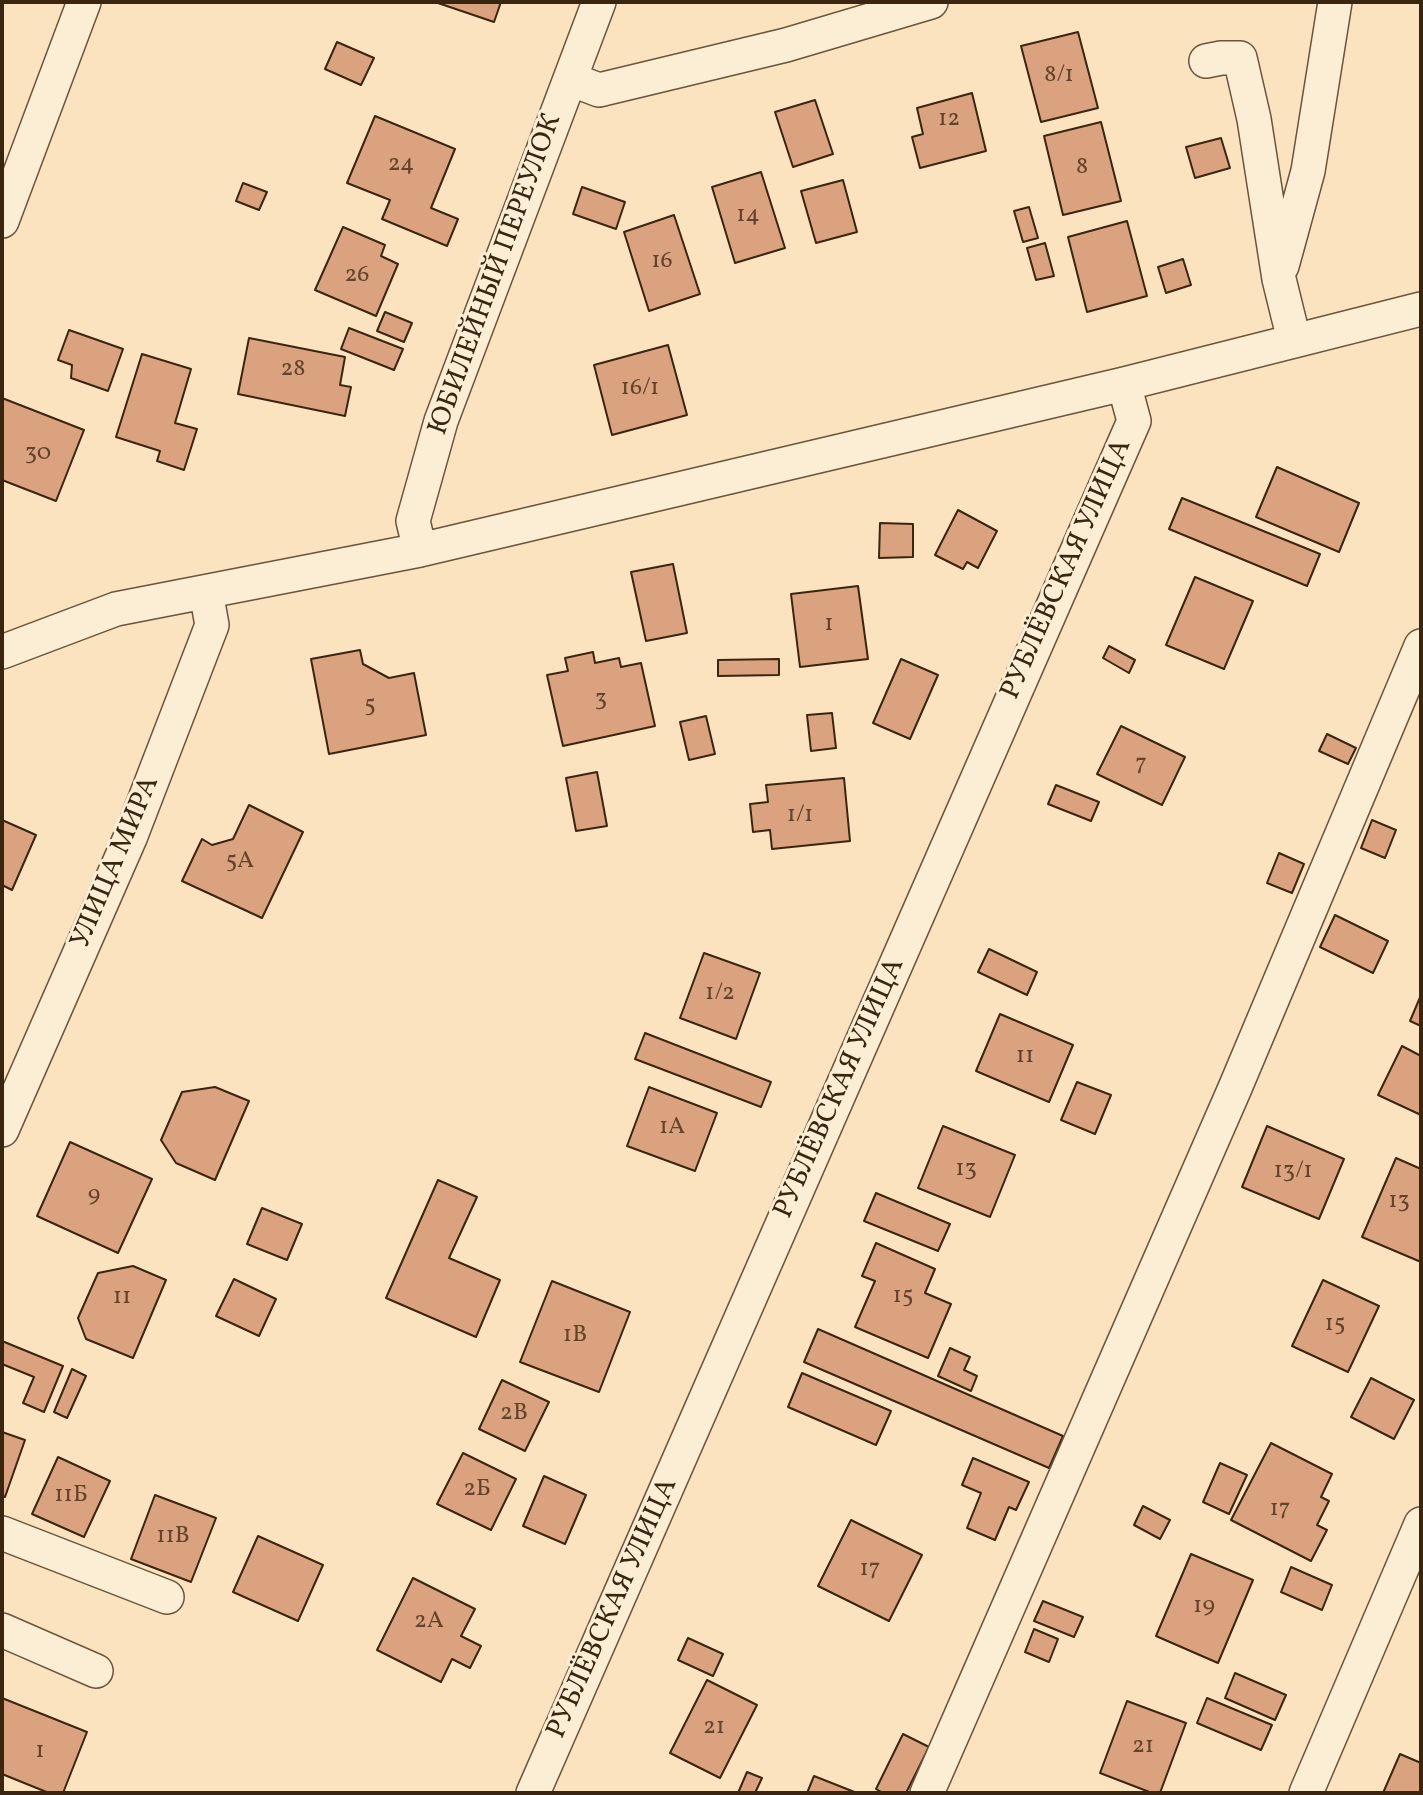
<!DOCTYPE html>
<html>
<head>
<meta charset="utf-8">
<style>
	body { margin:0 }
	#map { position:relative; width:1423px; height:1795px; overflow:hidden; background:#fbe3bf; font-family:Vollkorn,serif }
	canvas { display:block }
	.frame { position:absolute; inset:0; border:4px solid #392510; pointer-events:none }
</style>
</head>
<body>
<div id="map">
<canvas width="1423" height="1795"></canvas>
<div class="frame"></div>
</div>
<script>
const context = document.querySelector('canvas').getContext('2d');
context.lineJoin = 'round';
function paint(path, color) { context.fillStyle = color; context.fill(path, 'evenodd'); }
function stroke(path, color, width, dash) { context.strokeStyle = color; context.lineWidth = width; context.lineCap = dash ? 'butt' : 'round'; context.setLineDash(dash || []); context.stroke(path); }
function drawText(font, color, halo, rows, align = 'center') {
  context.font = font + ' Vollkorn,serif'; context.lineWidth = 6; context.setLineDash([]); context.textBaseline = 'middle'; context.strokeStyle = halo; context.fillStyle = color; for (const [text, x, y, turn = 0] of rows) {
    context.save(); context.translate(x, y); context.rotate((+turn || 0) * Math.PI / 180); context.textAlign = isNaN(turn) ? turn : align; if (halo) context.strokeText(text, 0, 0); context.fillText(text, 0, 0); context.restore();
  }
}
const building = new Path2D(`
	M 435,2 L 501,2 L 494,22 Z
	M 1078,32 L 1098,108 L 1041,122 L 1021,46 Z
	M 337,42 L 374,58 L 361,85 L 325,69 Z
	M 972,93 L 986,151 L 920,168 L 912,137 L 923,134 L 917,108 Z
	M 815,100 L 833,154 L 793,167 L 775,112 Z
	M 375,116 L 455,149 L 431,208 L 458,219 L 447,246 L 382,219 L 390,200 L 347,183 Z
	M 1101,122 L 1121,201 L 1063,215 L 1044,136 Z
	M 1221,138 L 1230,168 L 1195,178 L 1186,147 Z
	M 761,172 L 785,248 L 735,263 L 712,187 Z
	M 843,180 L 857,232 L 816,243 L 801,191 Z
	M 243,183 L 267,192 L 259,210 L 236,201 Z
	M 582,187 L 625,202 L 616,229 L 573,214 Z
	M 1029,207 L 1038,238 L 1023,242 L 1014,211 Z
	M 674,215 L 700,294 L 649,311 L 624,232 Z
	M 1127,221 L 1147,296 L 1087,312 L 1068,237 Z
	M 343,227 L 385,245 L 381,256 L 398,264 L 376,316 L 315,290 Z
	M 1045,243 L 1054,276 L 1036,280 L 1027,248 Z
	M 1183,259 L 1191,285 L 1166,293 L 1158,267 Z
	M 385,312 L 412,323 L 404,342 L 377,331 Z
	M 349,328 L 403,349 L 394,370 L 341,349 Z
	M 69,330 L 123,349 L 108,391 L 71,378 L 72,365 L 58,360 Z
	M 249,338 L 345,357 L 340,385 L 351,387 L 345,416 L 238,394 Z
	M 668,345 L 687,415 L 612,435 L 594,365 Z
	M 142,354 L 191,369 L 175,423 L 197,429 L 184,470 L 157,461 L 160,451 L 116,437 Z
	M 2,398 L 84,430 L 56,501 L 2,480 Z
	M 1277,467 L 1359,503 L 1339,552 L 1256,517 Z
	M 1182,498 L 1320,554 L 1307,586 L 1169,529 Z
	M 958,510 L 997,531 L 978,568 L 967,562 L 963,569 L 935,555 Z
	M 880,523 L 913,524 L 913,557 L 879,558 Z
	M 673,564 L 687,633 L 646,641 L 631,572 Z
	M 1195,577 L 1253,601 L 1224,669 L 1166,645 Z
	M 858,586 L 868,659 L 800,667 L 791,594 Z
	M 1109,646 L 1135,660 L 1129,673 L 1103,658 Z
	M 360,650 L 363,664 L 389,678 L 414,673 L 426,735 L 329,754 L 311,659 Z
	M 593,652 L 595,663 L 619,658 L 621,667 L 641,663 L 655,726 L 563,746 L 547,675 L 568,671 L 565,658 Z
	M 779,659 L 779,675 L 718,676 L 718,660 Z
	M 901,659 L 938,675 L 910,739 L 873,723 Z
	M 832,713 L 836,748 L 811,751 L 807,715 Z
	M 706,716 L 715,754 L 689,760 L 680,722 Z
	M 1121,726 L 1185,757 L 1162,805 L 1097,774 Z
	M 1327,734 L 1356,748 L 1348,764 L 1319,751 Z
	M 597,772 L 607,826 L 576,831 L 566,778 Z
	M 844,778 L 850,841 L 772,849 L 770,830 L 753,832 L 750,804 L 768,802 L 766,785 Z
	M 1056,785 L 1099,802 L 1091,821 L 1048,804 Z
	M 249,805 L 303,832 L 262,918 L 182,881 L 202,839 L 212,845 L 233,839 Z
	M 2,820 L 36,835 L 12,890 L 2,885 Z
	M 1372,820 L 1396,830 L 1385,858 L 1361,848 Z
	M 1279,853 L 1304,864 L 1292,893 L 1267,883 Z
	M 1335,915 L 1388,941 L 1373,973 L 1320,947 Z
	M 989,949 L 1037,972 L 1027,995 L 978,972 Z
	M 704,953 L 760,973 L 736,1039 L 680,1018 Z
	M 1421,995 L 1421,1026 L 1410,1021 Z
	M 1000,1014 L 1073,1045 L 1049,1102 L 976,1071 Z
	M 645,1033 L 771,1082 L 761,1107 L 635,1059 Z
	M 1402,1046 L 1421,1056 L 1421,1115 L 1378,1095 Z
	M 1077,1082 L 1111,1095 L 1095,1134 L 1061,1120 Z
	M 215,1087 L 249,1101 L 215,1180 L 176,1163 L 161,1140 L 182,1092 Z
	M 649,1087 L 717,1113 L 695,1171 L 627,1146 Z
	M 943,1126 L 1015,1155 L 990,1217 L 918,1188 Z
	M 1267,1126 L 1344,1159 L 1319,1219 L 1242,1187 Z
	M 70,1142 L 152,1179 L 118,1253 L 37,1216 Z
	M 1396,1158 L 1421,1169 L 1421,1262 L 1362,1237 Z
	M 438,1180 L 477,1197 L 449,1258 L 500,1280 L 476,1337 L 386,1298 Z
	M 876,1193 L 950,1224 L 938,1251 L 864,1221 Z
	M 262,1208 L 302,1224 L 287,1260 L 247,1244 Z
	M 876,1243 L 935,1269 L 925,1293 L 951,1304 L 928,1358 L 855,1327 L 875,1281 L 862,1276 Z
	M 133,1266 L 166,1280 L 133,1358 L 86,1339 L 78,1318 L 98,1273 Z
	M 234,1279 L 276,1299 L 259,1336 L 216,1316 Z
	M 1323,1280 L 1379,1306 L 1348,1372 L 1292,1346 Z
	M 552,1281 L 630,1312 L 599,1392 L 520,1362 Z
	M 818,1329 L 1063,1436 L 1049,1468 L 804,1362 Z
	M 2,1341 L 63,1366 L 44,1412 L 23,1403 L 34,1377 L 2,1364 Z
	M 950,1348 L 970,1357 L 964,1370 L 977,1376 L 971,1391 L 938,1376 Z
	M 72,1369 L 86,1376 L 67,1418 L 54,1412 Z
	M 802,1373 L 891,1411 L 876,1445 L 788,1407 Z
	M 1371,1378 L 1414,1400 L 1394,1439 L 1351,1417 Z
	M 502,1380 L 549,1402 L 525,1451 L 479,1429 Z
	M 2,1432 L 25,1440 L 5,1497 L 2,1496 Z
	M 1271,1443 L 1332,1474 L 1321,1497 L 1329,1501 L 1317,1525 L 1327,1530 L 1311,1561 L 1231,1520 Z
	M 463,1453 L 516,1479 L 491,1530 L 437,1504 Z
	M 58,1457 L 110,1481 L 84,1537 L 32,1514 Z
	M 973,1458 L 1029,1482 L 1016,1510 L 1009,1507 L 995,1540 L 967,1528 L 981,1493 L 962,1485 Z
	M 1220,1463 L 1247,1475 L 1229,1514 L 1203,1502 Z
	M 544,1476 L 586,1495 L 565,1544 L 523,1526 Z
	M 155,1495 L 216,1518 L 191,1582 L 131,1559 Z
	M 1143,1506 L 1170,1520 L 1160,1539 L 1134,1525 Z
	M 851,1520 L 922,1555 L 889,1621 L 818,1586 Z
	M 258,1536 L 323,1565 L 298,1621 L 233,1592 Z
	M 1191,1554 L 1253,1580 L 1218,1663 L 1156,1636 Z
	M 1291,1567 L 1332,1585 L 1322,1610 L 1281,1592 Z
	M 413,1578 L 475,1609 L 461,1636 L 481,1646 L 470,1668 L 452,1659 L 441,1682 L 377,1650 Z
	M 1043,1601 L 1083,1617 L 1074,1637 L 1034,1621 Z
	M 1034,1629 L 1058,1639 L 1049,1662 L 1025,1652 Z
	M 688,1638 L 723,1654 L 713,1676 L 678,1660 Z
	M 1235,1673 L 1286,1695 L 1275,1720 L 1225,1698 Z
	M 707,1680 L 757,1705 L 720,1778 L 670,1753 Z
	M 2,1698 L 87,1732 L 63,1793 L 49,1793 L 2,1774 Z
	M 1207,1698 L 1272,1725 L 1261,1750 L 1197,1723 Z
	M 1127,1701 L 1186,1723 L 1160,1793 L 1152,1793 L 1100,1773 Z
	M 903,1734 L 929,1747 L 906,1793 L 883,1793 L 876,1789 Z
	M 1400,1754 L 1421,1763 L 1421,1793 L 1383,1793 Z
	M 747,1772 L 762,1778 L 755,1793 L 738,1793 Z
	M 814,1776 L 857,1793 L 807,1793 Z`);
const minor = new Path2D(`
	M 1206,61 L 1221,58 L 1240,58 L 1254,119 L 1279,279 L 1294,340
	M 570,79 L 599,90 L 786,45 L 931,2
	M 2,221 L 84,2
	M 1282,266 L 1308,171 L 1335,2
	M 420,550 L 413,521 L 441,421 L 599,2
	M 2,652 L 116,609 L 420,550 L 1124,384 L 1421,309
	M 2,1130 L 130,838 L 212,625 L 206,592
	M 2,1533 L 167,1597
	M 2,1630 L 96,1671
	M 533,1793 L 1134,421 L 1124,384
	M 927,1793 L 1235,1088 L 1421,646
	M 1306,1793 L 1421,1524`);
const numberNames = [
	["8/1",1059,77],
	["12",949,121],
	["24",401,166],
	["8",1082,169],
	["14",748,217],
	["16",662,263],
	["26",357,277],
	["28",293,371],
	["16/1",640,390],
	["30",38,455],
	["1",829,626],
	["3",601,701],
	["5",370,707],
	["7",1141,766],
	["1/1",800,817],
	["5А",240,863],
	["1/2",720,995],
	["11",1025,1058],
	["1А",672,1129],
	["13",966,1171],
	["13/1",1293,1173],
	["9",94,1197],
	["13",1399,1203],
	["15",903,1298],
	["11",122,1299],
	["15",1335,1326],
	["1В",575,1337],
	["2В",514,1415],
	["2Б",477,1491],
	["11Б",71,1497],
	["17",1280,1511],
	["11В",173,1538],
	["17",870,1571],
	["19",1204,1608],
	["2А",429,1623],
	["21",714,1729],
	["21",1143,1748],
	["1",40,1753]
];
const streetNames = [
	["ЮБИЛЕЙНЫЙ ПЕРЕУЛОК",497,275,-70],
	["РУБЛЁВСКАЯ УЛИЦА",1068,570,-66],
	["УЛИЦА МИРА",117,863,-67],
	["РУБЛЁВСКАЯ УЛИЦА",841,1089,-66],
	["РУБЛЁВСКАЯ УЛИЦА",614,1609,-66]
];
paint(building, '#dba27f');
stroke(building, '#392510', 2);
stroke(minor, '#6a543c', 36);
stroke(minor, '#fcedd5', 33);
drawText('24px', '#62442c', null, numberNames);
drawText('28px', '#392510', '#fcedd5', streetNames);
</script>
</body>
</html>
